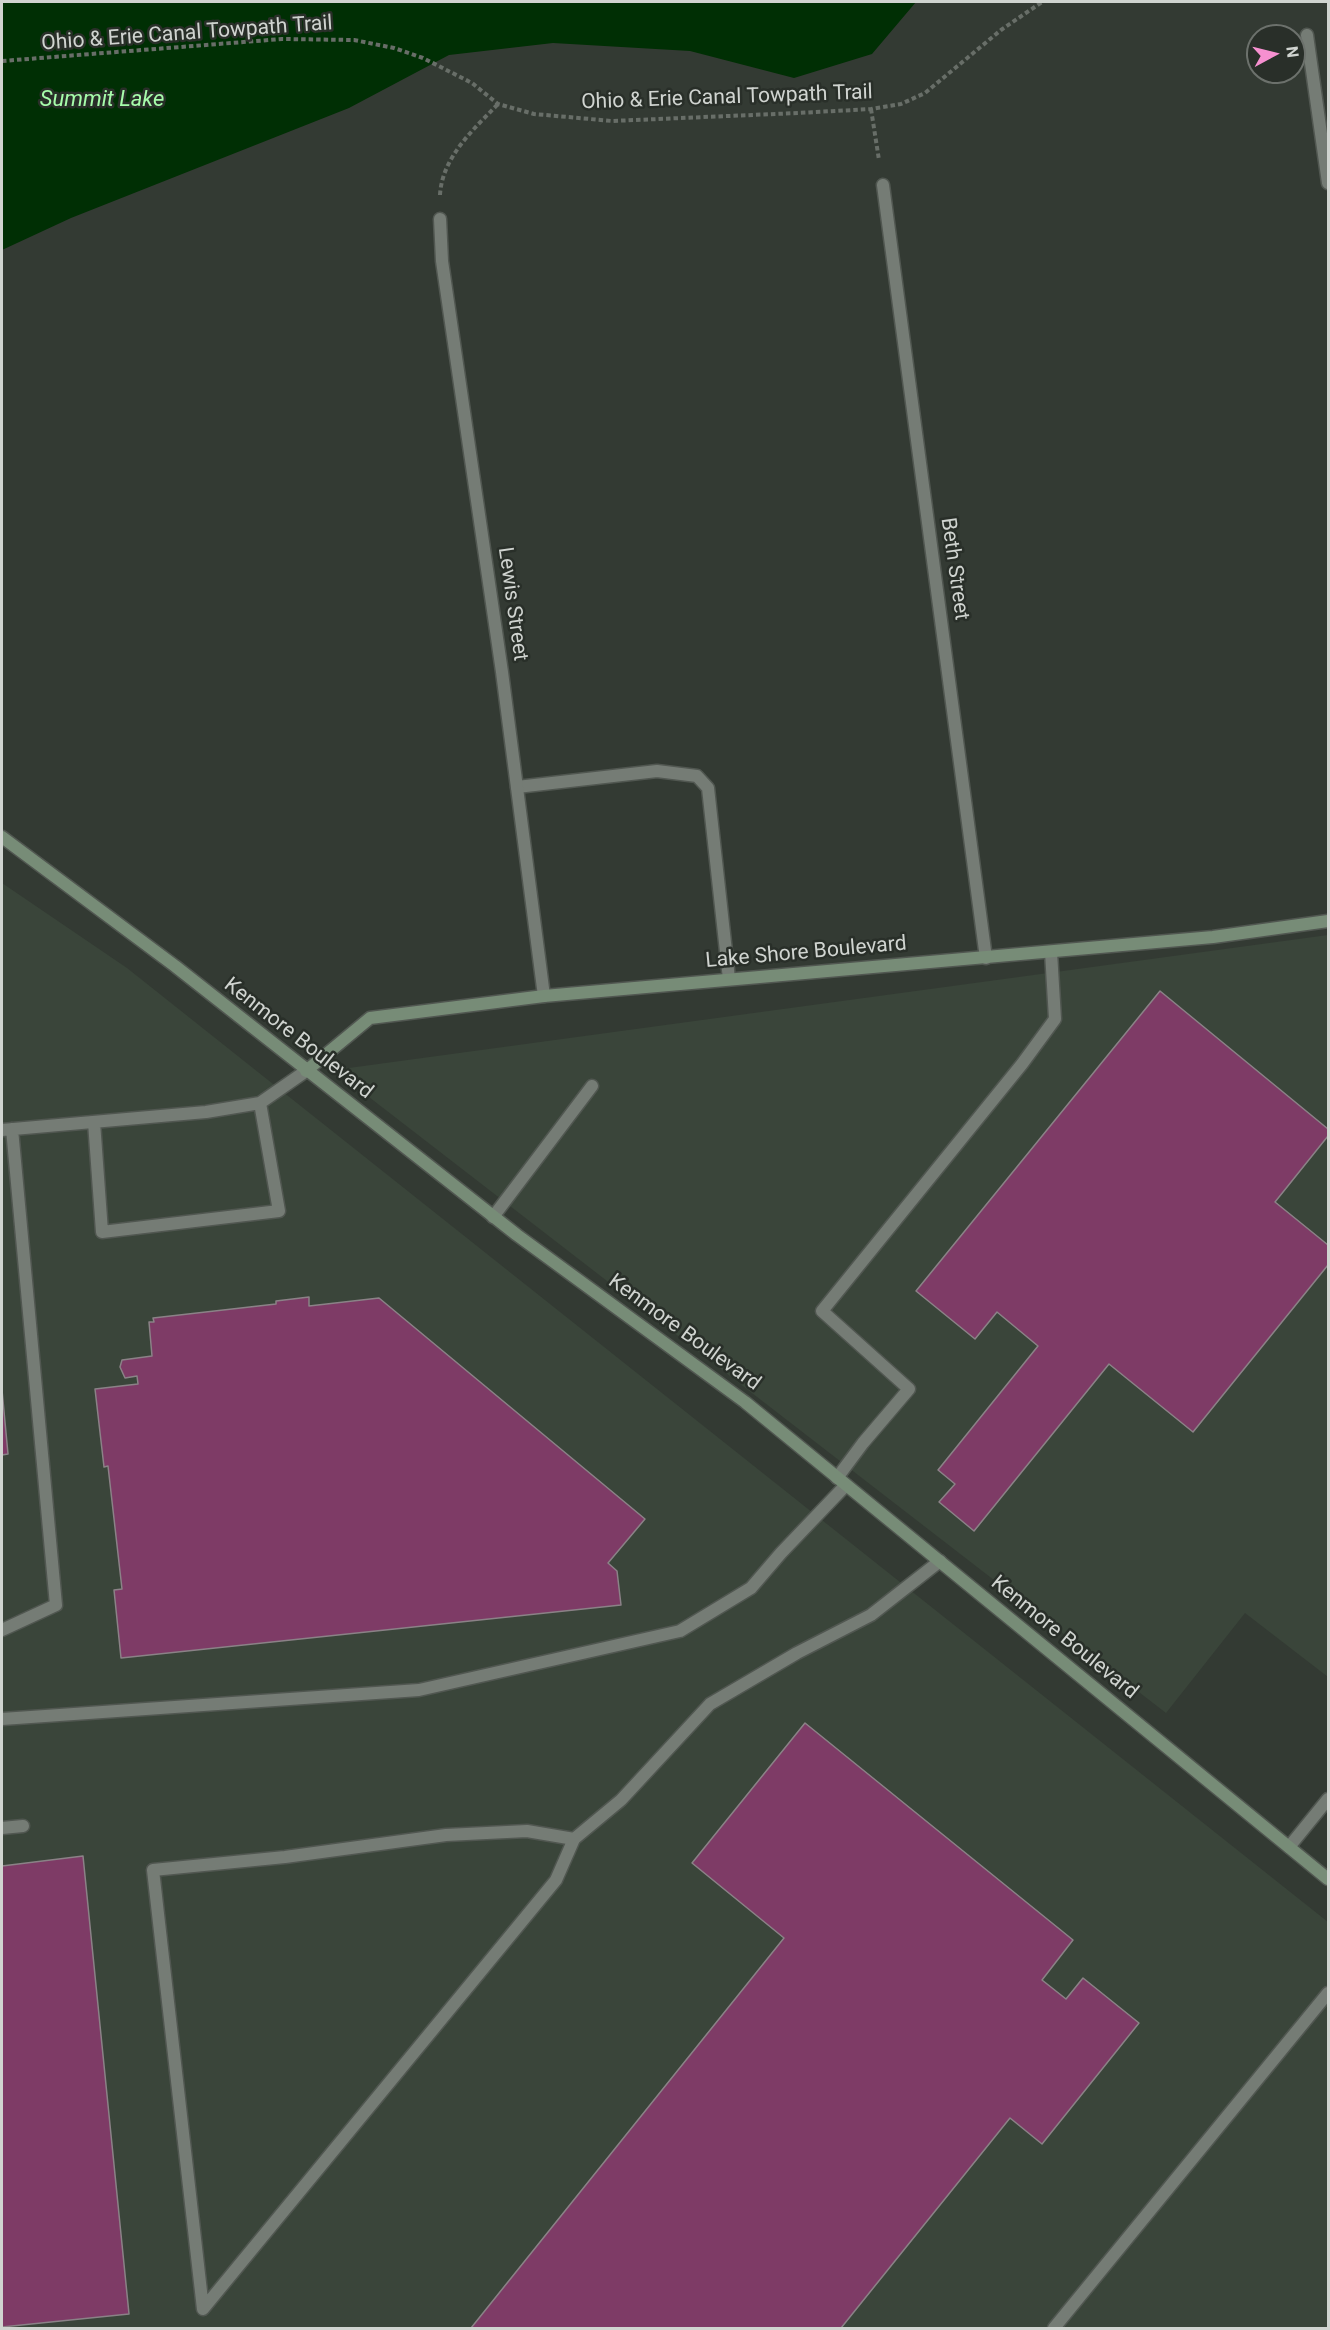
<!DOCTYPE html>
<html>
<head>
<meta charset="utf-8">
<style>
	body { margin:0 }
	#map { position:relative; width:1330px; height:2330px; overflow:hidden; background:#333a33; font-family:Roboto,sans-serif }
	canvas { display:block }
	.frame { position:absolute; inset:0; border:3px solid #d0d4d0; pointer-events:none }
	.north { position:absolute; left:1246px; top:24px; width:60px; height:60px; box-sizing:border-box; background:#292f29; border:2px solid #6c716c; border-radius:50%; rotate:83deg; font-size:16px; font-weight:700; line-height:24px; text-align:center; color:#d0d4d0 }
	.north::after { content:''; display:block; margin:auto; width:21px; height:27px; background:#f690d0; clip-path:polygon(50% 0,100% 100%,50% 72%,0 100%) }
</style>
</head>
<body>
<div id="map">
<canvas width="1330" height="2330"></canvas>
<div class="frame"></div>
<div class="north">N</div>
</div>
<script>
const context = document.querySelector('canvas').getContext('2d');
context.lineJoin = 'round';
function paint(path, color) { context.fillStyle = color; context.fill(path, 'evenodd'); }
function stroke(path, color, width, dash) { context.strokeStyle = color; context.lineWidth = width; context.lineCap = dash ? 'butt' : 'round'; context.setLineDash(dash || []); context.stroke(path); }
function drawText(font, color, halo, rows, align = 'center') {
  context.font = font + ' Roboto,sans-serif'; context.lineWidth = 5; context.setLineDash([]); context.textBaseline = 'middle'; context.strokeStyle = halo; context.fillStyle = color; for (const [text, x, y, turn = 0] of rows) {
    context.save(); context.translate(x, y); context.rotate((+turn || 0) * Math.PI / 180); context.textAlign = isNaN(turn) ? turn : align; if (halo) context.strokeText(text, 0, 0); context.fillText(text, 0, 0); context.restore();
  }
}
const built = new Path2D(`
	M 2,883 L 127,968 L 1328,1922 L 1328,2328 L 2,2328 Z
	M 1328,935 L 1328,1677 L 1245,1613 L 1166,1713 L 334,1070 Z`);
const water = new Path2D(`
	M 2,2 L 916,2 L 872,54 L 794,78 L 690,51 L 553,43 L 449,55 L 349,108 L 71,218 L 2,250 Z`);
const building = new Path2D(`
	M 1160,991 L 1328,1129 L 1328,1136 L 1275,1202 L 1328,1245 L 1328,1265 L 1193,1432 L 1109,1364 L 974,1531 L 939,1502 L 955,1484 L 938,1470 L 1038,1346 L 997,1312 L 975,1339 L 916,1291 Z
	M 309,1297 L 309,1306 L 379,1298 L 645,1519 L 608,1563 L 617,1571 L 621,1605 L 121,1658 L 114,1590 L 122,1589 L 108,1466 L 104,1467 L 95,1389 L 138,1384 L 137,1376 L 125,1378 L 120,1367 L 122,1360 L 152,1356 L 149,1322 L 154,1322 L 153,1318 L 276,1304 L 276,1301 Z
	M 2,1390 L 8,1454 L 2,1455 Z
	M 805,1723 L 1073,1940 L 1042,1980 L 1066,1999 L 1083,1978 L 1139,2023 L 1042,2144 L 1010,2118 L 841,2328 L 471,2328 L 784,1938 L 692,1863 Z
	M 83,1856 L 129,2314 L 2,2327 L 2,1866 Z`);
const path = new Path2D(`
	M 2,61 L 282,39 L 354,40 L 394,48 L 423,58 L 472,83 L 498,104 L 534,114 L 612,121 L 798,113 L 871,109 L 901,104 L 925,93 L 1001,30 L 1042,2
	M 871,109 L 879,160
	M 440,195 C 442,157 474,129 498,104`);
const lane = new Path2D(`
	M 517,787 L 657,771 L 697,776 L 708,788 L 729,979
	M 94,1122 L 102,1232 L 279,1211 L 260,1103
	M 2,1130 L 206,1112 L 260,1103 L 306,1071
	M 493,1217 L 592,1086
	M 837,1478 L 863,1443 L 909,1389 L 822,1311 L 1022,1064 L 1055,1019 L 1051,952
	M 2,1630 L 56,1605 L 12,1129
	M 2,1719 L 419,1690 L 680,1631 L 751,1588 L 781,1553 L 846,1485
	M 2,1828 L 23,1826
	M 574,1839 L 556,1880 L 203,2309 L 153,1870 L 285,1857 L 446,1835 L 527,1831 L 574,1839 L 621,1800 L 710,1704 L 797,1653 L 871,1615 L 940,1561
	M 1054,2328 L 1328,1993`);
const street = new Path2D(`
	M 1307,35 L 1328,183
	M 883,185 L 986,958
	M 440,219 L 442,261 L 502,672 L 544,996
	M 1289,1847 L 1328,1799`);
const secondary = new Path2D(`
	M 2,837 L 175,966 L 517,1235 L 745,1402 L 1328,1879
	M 306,1071 L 370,1018 L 544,996 L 1213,937 L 1328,921`);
const streetNames = [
	["Ohio & Erie Canal Towpath Trail",187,34,-4],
	["Ohio & Erie Canal Towpath Trail",727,98,-2],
	["Beth Street",954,569,82],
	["Lewis Street",512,604,82],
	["Lake Shore Boulevard",806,953,-5],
	["Kenmore Boulevard",298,1039,38],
	["Kenmore Boulevard",684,1333,36],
	["Kenmore Boulevard",1064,1638,39]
];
const waterNames = [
	["Summit Lake",102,100]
];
paint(built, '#3a453a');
paint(water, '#002f04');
paint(building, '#7e3b66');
stroke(building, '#8b8287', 1.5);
stroke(lane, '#515751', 15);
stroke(street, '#515751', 15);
stroke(secondary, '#515751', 15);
stroke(path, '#686e68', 4, [4.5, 3]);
stroke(lane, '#757c75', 12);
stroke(street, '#757c75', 12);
stroke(secondary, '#778c77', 12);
drawText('21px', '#d0d4d0', '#292f29', streetNames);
drawText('italic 22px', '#a6fcaa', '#292f29', waterNames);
</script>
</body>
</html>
